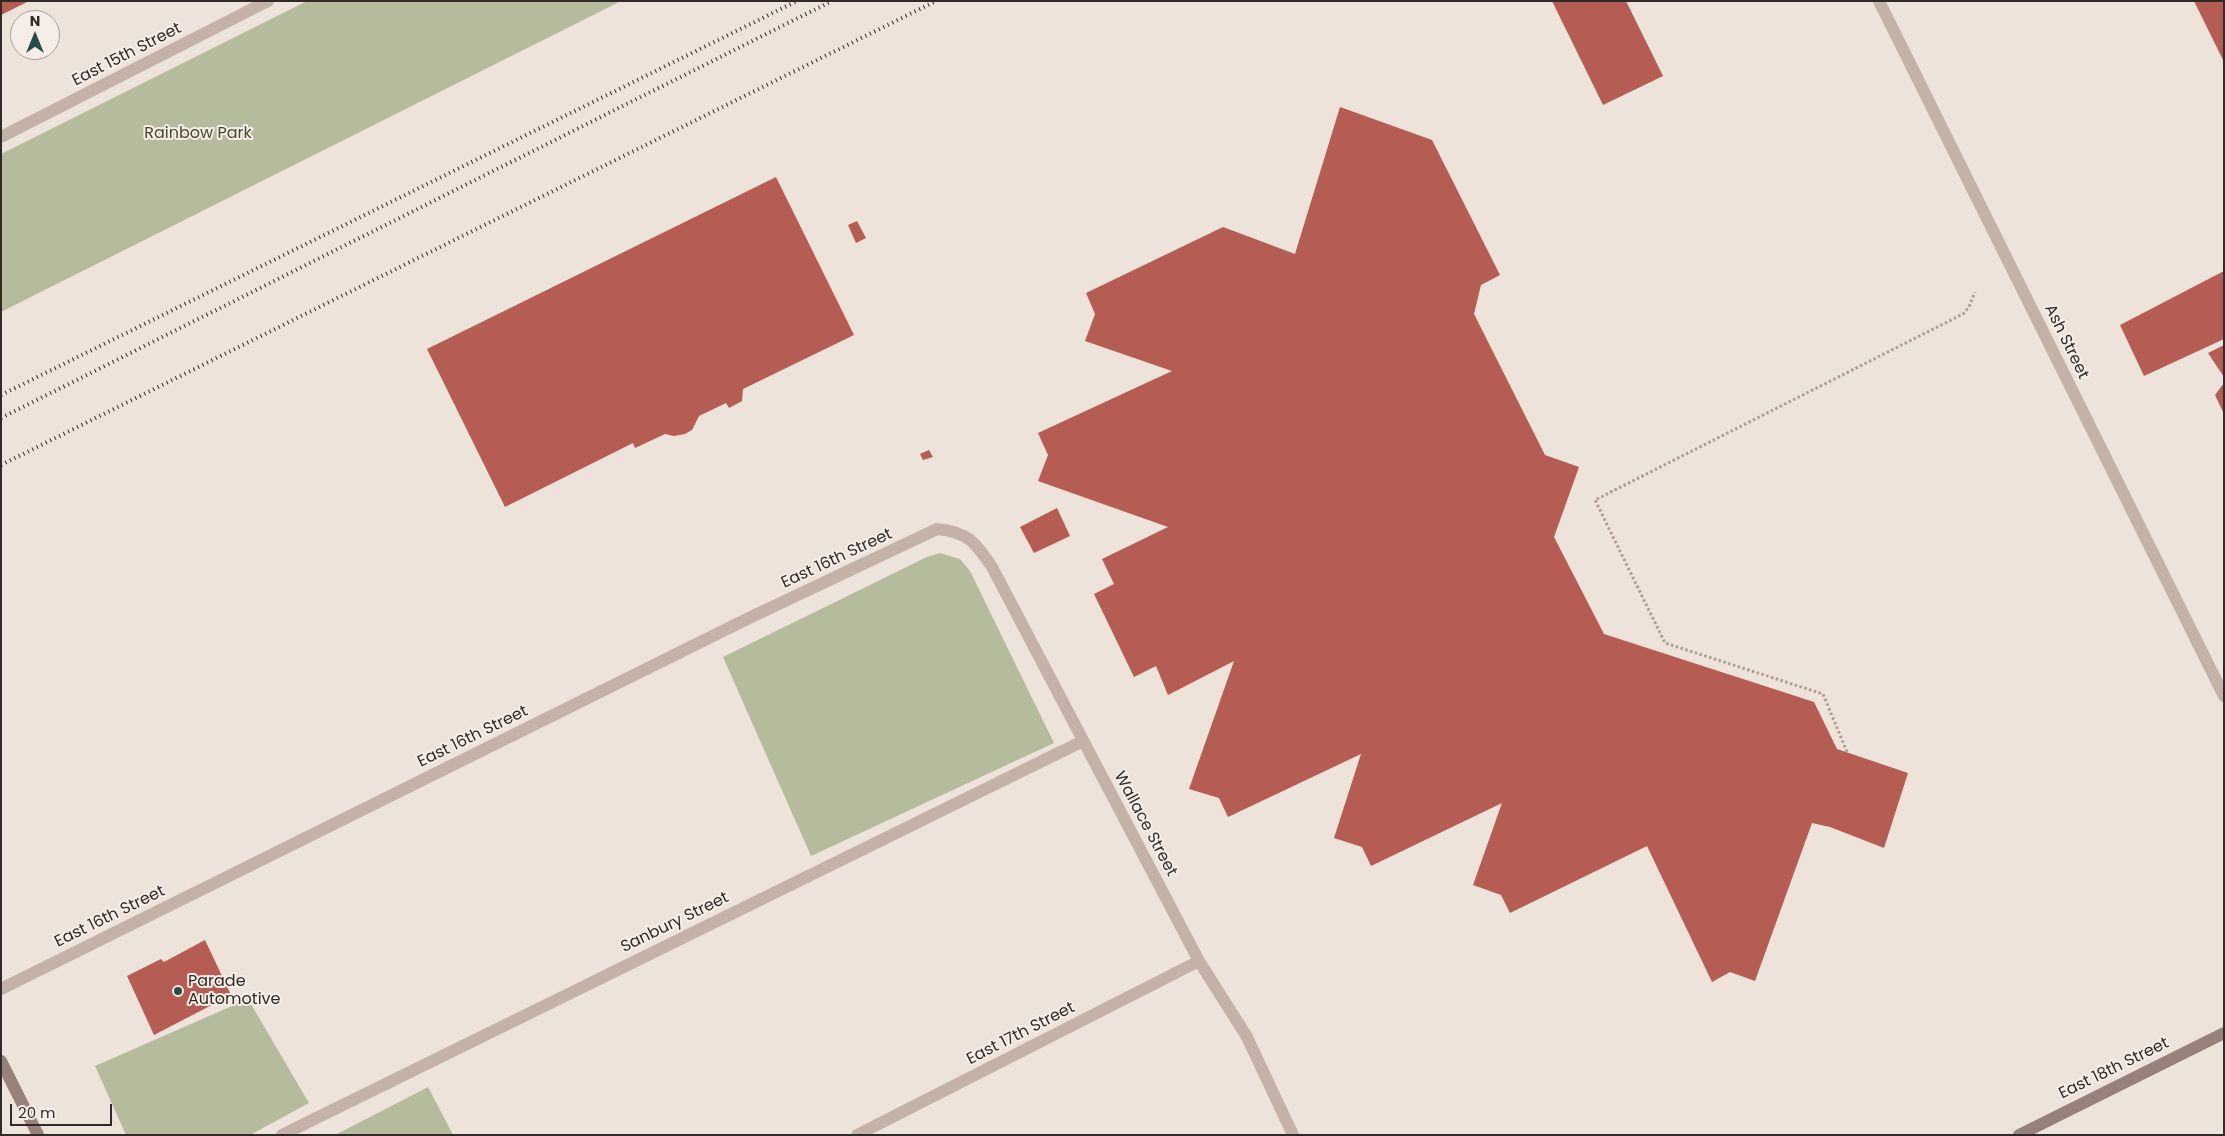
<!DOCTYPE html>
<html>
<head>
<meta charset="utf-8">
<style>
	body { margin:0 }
	#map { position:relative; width:2225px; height:1136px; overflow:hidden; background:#eee3db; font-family:Poppins,sans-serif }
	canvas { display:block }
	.frame { position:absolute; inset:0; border:2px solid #322a28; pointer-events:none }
	.north { position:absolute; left:10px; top:10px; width:50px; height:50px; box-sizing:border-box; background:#f6ede7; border:1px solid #a89f9b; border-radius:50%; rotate:0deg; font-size:14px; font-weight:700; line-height:20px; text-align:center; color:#322a28 }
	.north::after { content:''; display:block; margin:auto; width:18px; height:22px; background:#234e4b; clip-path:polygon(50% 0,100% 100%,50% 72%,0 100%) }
	.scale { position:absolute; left:10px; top:1104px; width:102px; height:22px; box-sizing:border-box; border:2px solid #322a28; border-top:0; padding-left:6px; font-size:15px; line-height:18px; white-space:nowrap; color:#322a28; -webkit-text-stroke:4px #f6ede7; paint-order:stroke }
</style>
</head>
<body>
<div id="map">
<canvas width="2225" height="1136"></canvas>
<div class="frame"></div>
<div class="north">N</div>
<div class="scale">20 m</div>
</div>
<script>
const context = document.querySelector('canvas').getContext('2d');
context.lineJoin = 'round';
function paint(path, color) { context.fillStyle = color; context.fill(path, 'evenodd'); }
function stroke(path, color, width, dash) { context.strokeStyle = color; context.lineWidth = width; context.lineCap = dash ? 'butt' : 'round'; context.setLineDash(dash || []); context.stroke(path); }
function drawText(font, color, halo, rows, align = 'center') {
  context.font = font + ' Poppins,sans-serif'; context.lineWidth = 4; context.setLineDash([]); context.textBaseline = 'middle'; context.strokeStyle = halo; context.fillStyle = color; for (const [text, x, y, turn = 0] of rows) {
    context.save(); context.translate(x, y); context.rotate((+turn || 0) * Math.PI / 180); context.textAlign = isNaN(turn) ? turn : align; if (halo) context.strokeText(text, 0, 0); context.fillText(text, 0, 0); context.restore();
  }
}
const green = new Path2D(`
	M 307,1 L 621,1 L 1,312 L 1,154 Z
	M 940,553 L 960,559 L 970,571 L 1054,743 L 811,856 L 723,657 L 927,557 Z
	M 248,999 L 309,1103 L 250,1135 L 126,1135 L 95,1066 Z
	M 428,1087 L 453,1135 L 335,1135 Z`);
const building = new Path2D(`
	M 1,1 L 29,1 L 1,15 Z
	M 1552,1 L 1626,1 L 1663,76 L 1603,105 Z
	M 2194,1 L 2224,1 L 2224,62 Z
	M 1340,107 L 1432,140 L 1500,275 L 1481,285 L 1474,314 L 1545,455 L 1579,467 L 1554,537 L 1604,634 L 1814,702 L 1837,749 L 1908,773 L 1884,848 L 1830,827 L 1812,823 L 1755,981 L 1730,972 L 1712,982 L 1647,846 L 1510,913 L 1501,895 L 1473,885 L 1502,803 L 1371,866 L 1362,847 L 1334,838 L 1361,754 L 1228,817 L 1219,798 L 1189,789 L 1234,661 L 1168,695 L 1156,666 L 1134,677 L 1094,594 L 1114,584 L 1102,559 L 1168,527 L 1038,481 L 1048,455 L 1038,433 L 1172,371 L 1085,341 L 1095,314 L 1086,293 L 1223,227 L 1295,254 Z
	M 776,177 L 854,335 L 743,389 L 742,401 L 729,408 L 726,403 L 699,416 L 692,430 L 685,434 L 674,436 L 665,434 L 635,448 L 633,443 L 505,507 L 427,349 Z
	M 857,221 L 866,238 L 856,243 L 848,225 Z
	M 2224,271 L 2224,339 L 2144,376 L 2120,325 Z
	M 2224,345 L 2224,377 L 2208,353 Z
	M 2224,383 L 2224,414 L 2215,395 Z
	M 929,450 L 933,457 L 923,460 L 920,454 Z
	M 1057,508 L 1070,536 L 1034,553 L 1020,527 Z
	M 205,940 L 231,995 L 154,1035 L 127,976 L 161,959 L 164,962 Z`);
const path = new Path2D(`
	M 1847,752 L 1823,694 L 1665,643 L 1595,500 L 1963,314 L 1969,307 L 1975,292`);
const service = new Path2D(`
	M 282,1135 L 1083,741`);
const minor = new Path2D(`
	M 1,137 L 268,1
	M 1,989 L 749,618 L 937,529 C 968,532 975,542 992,567 L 1199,961 L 1247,1037 L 1293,1135
	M 857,1135 L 1199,961`);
const tertiary = new Path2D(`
	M 1879,1 L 2224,696`);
const secondary = new Path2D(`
	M 1,1061 L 38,1135
	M 2019,1135 L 2224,1033`);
const rail = new Path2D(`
	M 1,395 L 797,1
	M 1,418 L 832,1
	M 1,465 L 936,1`);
const markers = [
	[178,991,5,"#234e4b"]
];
const streetNames = [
	["East 15th Street",127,55,-27],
	["Ash Street",2066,342,64],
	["East 16th Street",837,559,-25],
	["East 16th Street",473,737,-26],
	["Wallace Street",1145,824,62],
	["East 16th Street",110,917,-26],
	["Sanbury Street",675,923,-26],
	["East 17th Street",1021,1034,-27],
	["East 18th Street",2114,1069,-26]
];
const parkNames = [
	["Rainbow Park",198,134]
];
const poiNames = [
	["Parade",188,982],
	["Automotive",188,1000]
];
paint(green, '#b5bb9d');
paint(building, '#b55d52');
stroke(path, '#b09c93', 3, [2.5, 2.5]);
stroke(service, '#c4b2a9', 12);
stroke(minor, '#c4b2a9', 12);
stroke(tertiary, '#c4b2a9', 12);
stroke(secondary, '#97817b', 12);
stroke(rail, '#322a28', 4, [1, 4]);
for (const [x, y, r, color] of markers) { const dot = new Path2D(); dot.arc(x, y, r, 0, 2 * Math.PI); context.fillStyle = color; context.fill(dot); stroke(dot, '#f6ede7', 2); }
drawText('16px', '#322a28', '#f6ede7', streetNames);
drawText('16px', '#464d2f', '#f6ede7', parkNames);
drawText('16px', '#322a28', '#f6ede7', poiNames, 'left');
</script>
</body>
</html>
